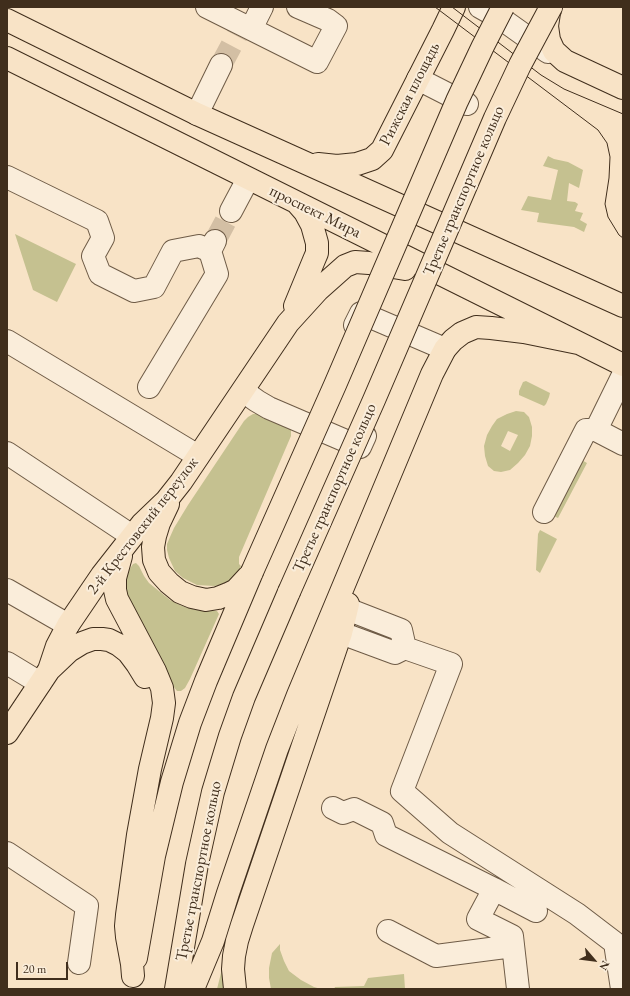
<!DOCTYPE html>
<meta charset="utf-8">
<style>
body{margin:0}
#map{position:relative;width:630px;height:996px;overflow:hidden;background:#f8e3c6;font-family:"EB Garamond",serif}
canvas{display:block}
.frame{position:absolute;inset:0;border:8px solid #402e1c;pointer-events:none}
.north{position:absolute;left:574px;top:940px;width:40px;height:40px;-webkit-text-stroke:3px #faedda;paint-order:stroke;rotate:118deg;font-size:11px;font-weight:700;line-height:16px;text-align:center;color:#402e1c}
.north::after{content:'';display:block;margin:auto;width:14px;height:18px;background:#402e1c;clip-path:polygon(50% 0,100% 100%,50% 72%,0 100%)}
.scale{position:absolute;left:16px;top:962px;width:52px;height:18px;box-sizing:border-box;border:2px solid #402e1c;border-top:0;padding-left:5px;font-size:12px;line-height:14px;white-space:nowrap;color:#402e1c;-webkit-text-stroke:3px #faedda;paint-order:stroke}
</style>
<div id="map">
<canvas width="630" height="996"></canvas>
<div class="frame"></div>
<div class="north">N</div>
<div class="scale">20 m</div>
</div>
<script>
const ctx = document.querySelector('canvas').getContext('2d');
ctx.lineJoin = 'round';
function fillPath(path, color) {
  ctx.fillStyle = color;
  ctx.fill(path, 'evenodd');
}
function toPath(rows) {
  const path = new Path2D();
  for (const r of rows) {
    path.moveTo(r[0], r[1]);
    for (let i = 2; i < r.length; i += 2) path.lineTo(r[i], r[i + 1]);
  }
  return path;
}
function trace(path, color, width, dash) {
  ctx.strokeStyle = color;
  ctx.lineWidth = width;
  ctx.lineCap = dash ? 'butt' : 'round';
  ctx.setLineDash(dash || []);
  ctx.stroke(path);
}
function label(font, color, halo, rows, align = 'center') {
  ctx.font = font + ' "EB Garamond",serif';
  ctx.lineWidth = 4;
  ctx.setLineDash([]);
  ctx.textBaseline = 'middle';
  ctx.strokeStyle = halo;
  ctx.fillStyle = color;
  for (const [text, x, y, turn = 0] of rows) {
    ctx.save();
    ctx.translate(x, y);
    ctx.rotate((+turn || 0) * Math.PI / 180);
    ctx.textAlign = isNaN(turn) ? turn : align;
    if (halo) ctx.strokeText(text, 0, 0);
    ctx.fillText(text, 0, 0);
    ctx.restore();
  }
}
fillPath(toPath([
 [548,156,554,159,568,162,583,170,579,188,569,183,567,201,575,202,578,204,575,211,583,213,580,220,587,224,584,232,574,227,537,222,539,213,521,210,528,196,551,200,558,170,543,166],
 [15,234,76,264,57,302,33,290],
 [526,381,550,393,549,397,546,404,544,406,519,395,519,391,523,382],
 [516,411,524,412,529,417,532,427,532,436,530,446,525,455,518,463,510,470,501,472,494,471,488,466,485,456,484,446,487,435,492,426,497,419,507,414],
 [508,431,518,435,510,451,501,446],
 [253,414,259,414,289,427,291,430,291,436,239,557,239,564,241,566,239,571,230,581,222,585,214,586,197,585,183,578,175,571,169,558,167,550,167,544,170,537,174,528,188,505,244,421,248,417],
 [578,458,587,463,558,518,549,514],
 [540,530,557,539,540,573,536,570,538,534],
 [136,563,139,566,144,576,149,583,170,600,180,605,188,608,197,610,217,611,219,614,190,679,185,688,181,691,177,691,173,686,131,611,122,583,124,577,131,567,133,564],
 [280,944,280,950,284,961,289,971,301,980,314,987,321,989,271,989,269,978,269,968,272,953],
 [222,969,229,989,217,989],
 [404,974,405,989,334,989,335,987,364,986,368,978]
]), '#c5c190');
trace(toPath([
 [221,65,237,35],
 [215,241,231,211]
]), '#d3bfa4', 22, [22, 11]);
const minor = toPath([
 [207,7,317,62,336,26,328,20,298,7],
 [480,7,503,20,548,52],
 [251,29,262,7],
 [418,79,467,104],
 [197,114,221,65],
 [7,177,97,221,103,238,93,256,100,274,134,291,154,287,173,251,199,246,210,251],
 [231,211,248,179],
 [355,325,361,313,445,349],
 [7,341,198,456],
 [149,387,217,274,210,251,215,241],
 [243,391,257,401,269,408,360,447,365,436],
 [596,430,623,375],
 [7,453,132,536],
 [544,512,586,430,596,430,623,444],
 [7,590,68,625],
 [347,609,401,630,405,648],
 [341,633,395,653,405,648,451,664,402,791,450,833,577,914,615,943,622,989],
 [7,663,40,683],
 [333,808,343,813,354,809,382,823,386,835,494,889],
 [7,853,87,906,79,963],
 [388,931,436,956,513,946],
 [518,989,512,936,478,919,494,889,536,911]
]);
const major = toPath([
 [551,7,549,13,547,26,549,40,554,51,565,61,623,88],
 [7,20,197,114,623,306],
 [7,58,623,365],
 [318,164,337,166,357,164,372,159,382,150,443,30,454,7],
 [295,306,314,260,317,253,317,243,312,225,305,212,298,204],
 [168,504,159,523,155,536,153,547,154,560,159,572,169,583,180,592,192,597,206,600,218,598,228,594,236,590,248,577],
 [121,556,115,578,115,590,117,599,155,671,162,688,164,703,162,718,150,769,138,835,127,915,126,926,127,937,132,964,133,976],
 [50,669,69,651,82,643,93,639,102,639,109,640,119,645,128,652,137,664,145,677],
 [7,733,49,670,57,646,68,625,102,575,142,524,166,501,181,482,288,323,318,290,345,266,355,262,369,263,405,269],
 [136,958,154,856,172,782,190,723,206,681,252,572],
 [176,989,197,864,213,792,230,736,244,697,289,592],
 [193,989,213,941,228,893,277,749,298,695,432,374,445,349,453,340,462,333,476,327,491,328,524,332,578,343],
 [235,989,233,969,234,956,237,941,242,925,341,633,348,604]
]);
trace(minor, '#6e5b46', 24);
trace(major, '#402e1c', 24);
trace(minor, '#faedda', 22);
trace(major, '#f8e3c6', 22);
trace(toPath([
 [435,7,598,130,607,143,610,157,609,178,605,204,608,217,619,235,623,238],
 [452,7,541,75,564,89,623,114]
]), '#402e1c', 1);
const majorBridge = toPath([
 [252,572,335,385,457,101,483,46,503,7],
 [289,592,374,400,495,118,520,65,551,7]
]);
trace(majorBridge, '#402e1c', 24, []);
trace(majorBridge, '#f8e3c6', 22);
label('16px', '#402e1c', '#faedda', [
 ["Рижская площадь",410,94,-63],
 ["Третье транспортное кольцо",464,191,-67],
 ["проспект Мира",315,212,26],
 ["Третье транспортное кольцо",335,488,-66],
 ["2-й Крестовский переулок",143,526,-52],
 ["Третье транспортное кольцо",199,871,-79]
]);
</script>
